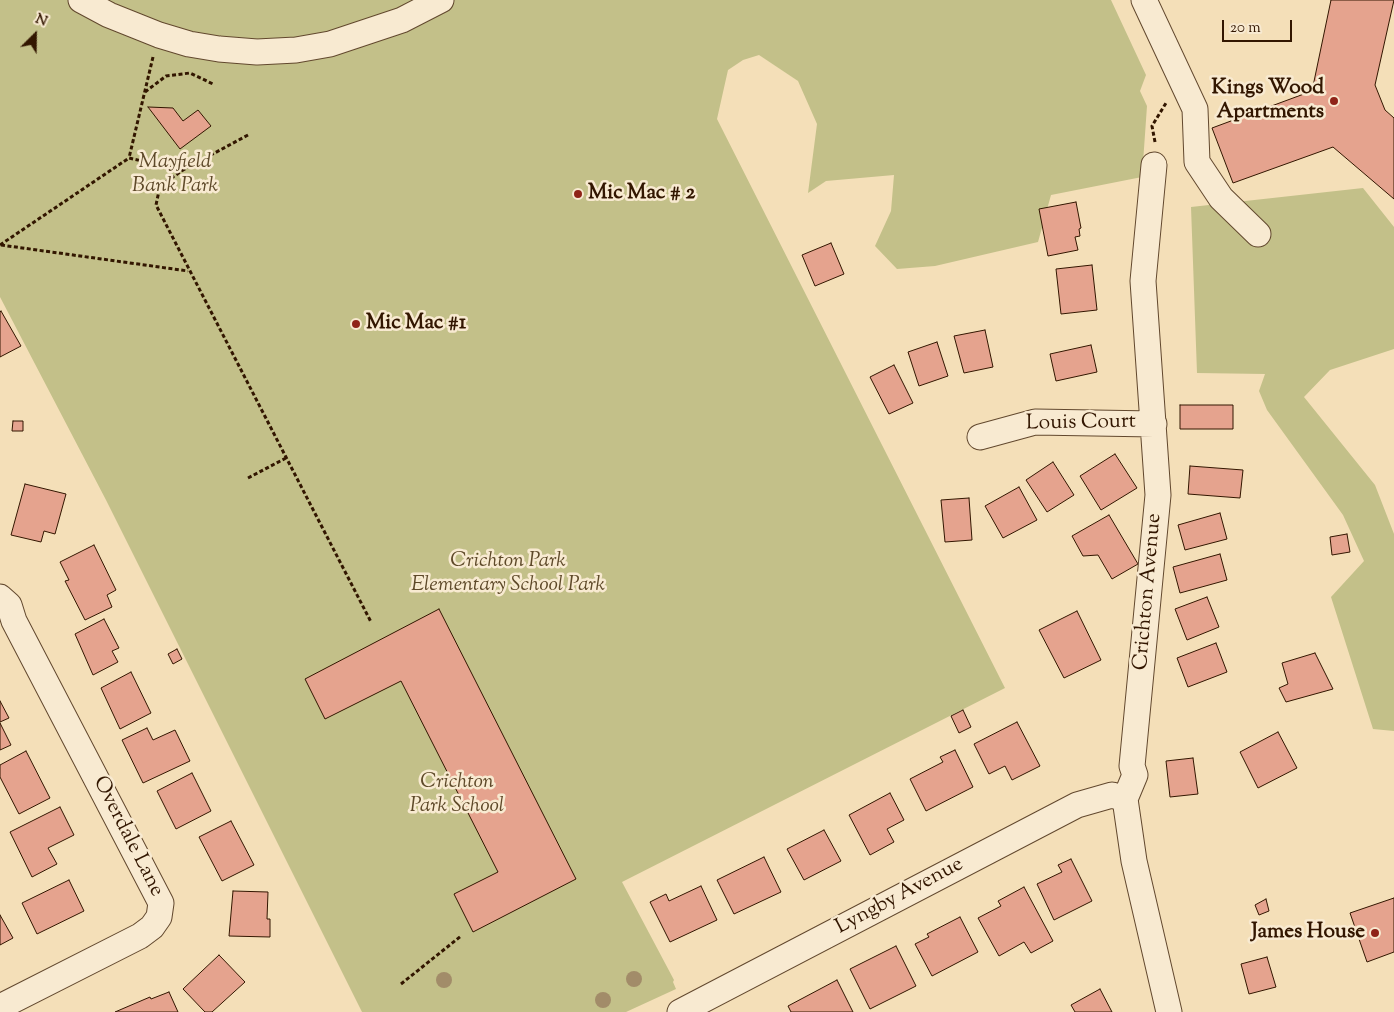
<!DOCTYPE html>
<style>
body{margin:0}
#map{position:relative;width:1394px;height:1012px;overflow:hidden;background:#f4dfb8;font-family:"Sorts Mill Goudy",serif}
canvas{display:block}
.north{position:absolute;left:10px;top:10px;width:50px;height:50px;-webkit-text-stroke:4px #f8ead1;paint-order:stroke;rotate:23deg;font-size:14px;font-weight:700;line-height:20px;text-align:center;color:#321600}
.north::after{content:'';display:block;margin:auto;width:18px;height:22px;background:#321600;clip-path:polygon(50% 0,100% 100%,50% 72%,0 100%)}
.scale{position:absolute;left:1222px;top:20px;width:70px;height:22px;box-sizing:border-box;border:2px solid #321600;border-top:0;padding-left:6px;font-size:15px;line-height:18px;white-space:nowrap;color:#321600;-webkit-text-stroke:4px #f8ead1;paint-order:stroke}
</style>
<div id="map">
<canvas width="1394" height="1012"></canvas>
<div class="north">N</div>
<div class="scale">20 m</div>
</div>
<script>
const ctx = document.querySelector('canvas').getContext('2d');
ctx.lineJoin = 'round';
function fillPath(path, color) {
  ctx.fillStyle = color;
  ctx.fill(path, 'evenodd');
}
function toPath(rows) {
  const path = new Path2D();
  for (const r of rows) {
    path.moveTo(r[0], r[1]);
    for (let i = 2; i < r.length; i += 2) path.lineTo(r[i], r[i + 1]);
  }
  return path;
}
function trace(path, color, width, dash) {
  ctx.strokeStyle = color;
  ctx.lineWidth = width;
  ctx.lineCap = dash ? 'butt' : 'round';
  ctx.setLineDash(dash || []);
  ctx.stroke(path);
}
function label(font, color, halo, rows, align = 'center') {
  ctx.font = font + ' "Sorts Mill Goudy",serif';
  ctx.lineWidth = 5;
  ctx.setLineDash([]);
  ctx.textBaseline = 'middle';
  ctx.strokeStyle = halo;
  ctx.fillStyle = color;
  for (const [text, x, y, turn = 0] of rows) {
    ctx.save();
    ctx.translate(x, y);
    ctx.rotate((+turn || 0) * Math.PI / 180);
    ctx.textAlign = isNaN(turn) ? turn : align;
    if (halo) ctx.strokeText(text, 0, 0);
    ctx.fillText(text, 0, 0);
    ctx.restore();
  }
}
fillPath(toPath([
 [0,0,1111,0,1146,75,1140,91,1147,106,1142,177,1051,195,1038,242,935,266,897,269,875,246,891,211,894,175,826,181,808,193,817,124,798,81,759,55,743,60,728,70,717,119,1005,688,622,882,674,980,673,982,676,989,626,1012,362,1012,106,500,0,297],
 [1363,188,1394,227,1394,349,1330,370,1304,397,1375,485,1394,534,1394,731,1373,729,1331,597,1364,561,1343,515,1267,410,1259,391,1265,374,1197,373,1191,207]
]), '#c3c089');
const building = toPath([
 [1331,0,1394,0,1375,85,1385,110,1394,118,1394,199,1333,147,1233,183,1212,128,1312,91,1331,0],
 [148,107,173,108,183,121,198,110,211,126,180,149,148,107],
 [1076,202,1081,228,1079,229,1080,236,1075,237,1078,250,1048,256,1039,209,1076,202],
 [831,243,844,274,815,286,802,255,831,243],
 [1092,265,1097,310,1061,314,1056,269,1092,265],
 [1,311,21,346,0,357,0,312,1,311],
 [985,330,993,367,964,373,954,336,985,330],
 [937,342,948,376,919,386,908,352,937,342],
 [1091,345,1097,372,1056,381,1050,354,1091,345],
 [894,365,913,403,889,414,870,377,894,365],
 [1180,405,1233,405,1233,429,1180,429,1180,405],
 [13,421,23,421,23,431,12,431,13,421],
 [1115,454,1137,488,1101,510,1080,476,1115,454],
 [1053,462,1074,495,1047,512,1026,480,1053,462],
 [1190,466,1243,470,1240,498,1188,494,1190,466],
 [25,484,66,494,55,534,44,531,41,542,11,535,25,484],
 [1019,487,1037,520,1003,538,985,506,1019,487],
 [969,498,972,540,945,542,941,500,969,498],
 [1220,513,1227,539,1185,550,1178,525,1220,513],
 [1109,515,1138,564,1112,579,1098,555,1083,556,1072,536,1109,515],
 [1347,534,1350,552,1332,555,1330,537,1347,534],
 [94,545,116,590,107,595,112,607,85,620,65,581,69,580,60,562,94,545],
 [1220,554,1227,580,1180,593,1173,567,1220,554],
 [1207,597,1219,627,1187,640,1175,609,1207,597],
 [439,609,576,879,473,932,454,894,498,872,401,681,325,719,305,679,439,609],
 [1077,611,1101,660,1064,678,1039,630,1077,611],
 [104,619,119,648,112,651,118,662,93,675,75,634,104,619],
 [1216,643,1227,672,1188,687,1177,658,1216,643],
 [177,649,182,659,173,664,168,654,177,649],
 [1315,653,1333,689,1286,702,1279,688,1288,684,1282,663,1315,653],
 [131,672,151,713,120,729,101,688,131,672],
 [0,701,9,718,0,722,0,701],
 [963,710,971,727,959,733,951,716,963,710],
 [1017,722,1040,766,1012,780,1005,766,989,774,974,744,1017,722],
 [0,723,11,745,0,750,0,723],
 [147,728,153,740,175,730,190,761,143,783,122,740,147,728],
 [1278,732,1297,768,1258,788,1240,752,1278,732],
 [955,750,973,787,926,811,910,779,943,762,940,757,955,750],
 [26,751,50,798,19,814,0,777,0,765,26,751],
 [1193,758,1198,794,1170,797,1166,761,1193,758],
 [192,773,211,811,176,829,157,791,192,773],
 [890,793,904,820,887,829,894,842,870,855,849,815,890,793],
 [60,807,74,835,48,848,57,864,32,877,10,832,60,807],
 [231,821,254,865,222,881,199,837,231,821],
 [824,830,841,861,804,880,787,849,824,830],
 [764,857,781,892,734,914,717,880,764,857],
 [1071,859,1092,901,1054,920,1037,884,1062,872,1058,865,1071,859],
 [69,880,84,911,37,934,22,903,69,880],
 [701,886,717,920,670,942,650,902,666,894,669,901,701,886],
 [1024,887,1053,941,1031,953,1024,942,999,956,978,918,1001,906,998,901,1024,887],
 [233,891,268,892,267,919,270,919,270,937,229,936,233,891],
 [1394,898,1394,952,1367,962,1350,913,1394,898],
 [1266,899,1269,911,1259,915,1255,905,1266,899],
 [0,915,13,938,0,945,0,915],
 [960,917,978,952,932,976,915,944,929,937,927,934,960,917],
 [896,946,916,986,870,1009,850,969,896,946],
 [219,955,245,982,212,1012,205,1012,183,989,219,955],
 [1267,957,1276,987,1249,994,1241,964,1267,957],
 [837,980,853,1012,791,1012,788,1006,837,980],
 [1100,989,1112,1012,1075,1012,1071,1005,1100,989],
 [169,992,178,1012,115,1012,150,997,151,999,169,992]
]);
fillPath(building, '#e5a38e');
trace(building, '#321600', 1);
const minor = toPath([
 [81,0,109,15,159,35,189,44,219,49,257,52,296,50,330,44,402,20,441,0],
 [1144,0,1195,109,1197,162,1221,198,1258,234],
 [1154,165,1143,281,1158,495,1132,766,1135,775,1125,799,1134,861,1169,1012],
 [980,437,1035,422,1154,424],
 [0,597,9,605,14,621,161,903,159,917,152,927,140,936,0,1007],
 [680,1012,1077,805,1112,795,1125,799]
]);
trace(minor, '#62482e', 27);
trace(toPath([
 [153,57,129,158,182,170],
 [145,92,166,76,190,73,213,84],
 [248,135,183,170,160,186,156,205,371,622],
 [1155,142,1152,126,1166,103],
 [0,245,129,158],
 [1,245,188,271],
 [248,478,286,458],
 [401,984,461,936]
]), '#321600', 3, [4, 2.5]);
trace(minor, '#f8ead1', 25);
ctx.fillStyle = '#a28c69';
for (const [x, y] of [
 [634,979],
 [444,980],
 [603,1000]
]) {
  ctx.beginPath();
  ctx.arc(x, y, 8, 0, 2 * Math.PI);
  ctx.fill();
}
for (const [x, y, r, color] of [
 [1334,101,5,"#8f2418"],
 [578,194,5,"#8f2418"],
 [356,324,5,"#8f2418"],
 [1375,933,5,"#8f2418"]
]) {
  const dot = new Path2D();
  dot.arc(x, y, r, 0, 2 * Math.PI);
  ctx.fillStyle = color;
  ctx.fill(dot);
  trace(dot, '#f8ead1', 2);
}
label('bold 21px', '#321600', '#f8ead1', [
 ["Kings Wood",1324,89],
 ["Apartments",1324,113],
 ["Mic Mac # 2",588,194,"left"],
 ["Mic Mac #1",366,324,"left"],
 ["James House",1365,933]
], 'right');
label('italic 21px', '#5e4929', '#f8ead1', [
 ["Mayfield",175,163],
 ["Bank Park",175,187],
 ["Crichton Park",508,562],
 ["Elementary School Park",508,586],
 ["Crichton",457,783],
 ["Park School",457,807]
]);
label('21px', '#321600', '#f8ead1', [
 ["Louis Court",1081,424,-1],
 ["Crichton Avenue",1149,592,-85],
 ["Overdale Lane",127,837,63],
 ["Lyngby Avenue",900,897,-28]
]);
</script>
